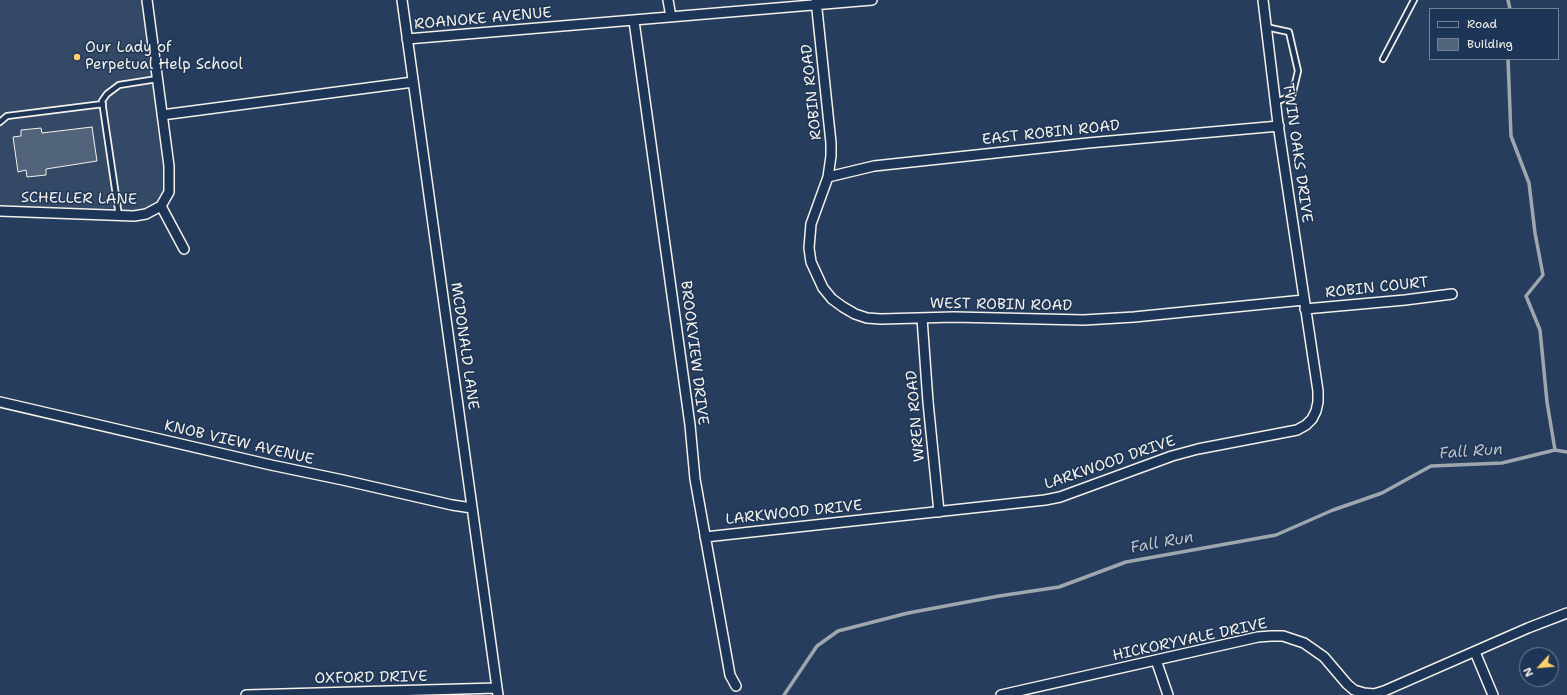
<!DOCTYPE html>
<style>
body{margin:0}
#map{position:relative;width:1567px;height:695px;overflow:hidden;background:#263d5d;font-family:"Shantell Sans",sans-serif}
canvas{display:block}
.legend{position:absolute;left:1429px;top:8px;width:130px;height:52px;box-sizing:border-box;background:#1d3557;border:1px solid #738091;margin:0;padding:5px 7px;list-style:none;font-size:12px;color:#f4f1e8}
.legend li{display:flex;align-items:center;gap:8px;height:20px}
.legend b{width:20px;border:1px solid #738091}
.north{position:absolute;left:1519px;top:647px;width:40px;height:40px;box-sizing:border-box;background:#1d3557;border:1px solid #738091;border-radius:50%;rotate:244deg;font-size:11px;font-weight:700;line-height:16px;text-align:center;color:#f4f1e8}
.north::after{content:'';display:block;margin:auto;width:14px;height:18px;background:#ffd166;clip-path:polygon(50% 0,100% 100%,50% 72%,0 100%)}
</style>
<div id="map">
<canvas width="1567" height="695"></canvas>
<ul class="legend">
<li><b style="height:5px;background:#1d3557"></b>Road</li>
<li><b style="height:11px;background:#52647b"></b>Building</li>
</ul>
<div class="north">N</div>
</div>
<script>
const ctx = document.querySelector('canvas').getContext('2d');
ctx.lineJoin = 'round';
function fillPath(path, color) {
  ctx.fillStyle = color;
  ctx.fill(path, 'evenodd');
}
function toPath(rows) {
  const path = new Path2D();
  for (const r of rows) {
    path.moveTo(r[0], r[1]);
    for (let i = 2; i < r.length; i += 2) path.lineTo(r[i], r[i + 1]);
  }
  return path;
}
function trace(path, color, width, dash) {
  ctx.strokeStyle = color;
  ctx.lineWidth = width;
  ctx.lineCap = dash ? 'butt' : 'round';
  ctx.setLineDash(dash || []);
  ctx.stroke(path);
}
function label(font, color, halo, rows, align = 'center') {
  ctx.font = font + ' "Shantell Sans",sans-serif';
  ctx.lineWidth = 3;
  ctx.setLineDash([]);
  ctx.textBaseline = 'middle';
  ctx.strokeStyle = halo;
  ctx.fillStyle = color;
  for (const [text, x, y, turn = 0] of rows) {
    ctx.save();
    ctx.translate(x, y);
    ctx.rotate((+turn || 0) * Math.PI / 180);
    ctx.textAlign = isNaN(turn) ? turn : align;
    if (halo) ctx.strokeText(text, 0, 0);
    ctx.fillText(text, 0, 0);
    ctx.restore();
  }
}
fillPath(toPath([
 [0,0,147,0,169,166,165,200,146,214,0,211]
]), '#334966');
trace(toPath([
 [1508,0,1510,9],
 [1508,59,1511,136,1529,183,1535,233,1543,275,1526,296,1540,330,1547,402,1555,450],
 [784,695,817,646,838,631,908,613,999,596,1059,587,1126,562,1276,535,1333,510,1382,493,1431,466,1502,463,1555,450,1567,452]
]), '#9fa7ae', 3.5);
const building = toPath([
 [92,127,97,161,46,169,46,175,27,177,26,170,18,172,13,137,21,136,21,130,41,128,42,133,92,127]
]);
fillPath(building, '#52647b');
trace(building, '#f4f1e8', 1);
const lane = toPath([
 [1266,27,1289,32,1298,71,1292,96,1275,102],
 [1383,59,1414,0],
 [0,122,7,116,103,104],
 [119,216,102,101,107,94,119,85,157,79]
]);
const street = toPath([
 [402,0,498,695],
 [668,0,671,17],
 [816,0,831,143,831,156,828,177,811,224,809,248,811,262,823,288,832,299,843,307,855,314,867,318,881,319,954,317,1084,320,1134,317,1304,300],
 [634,21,690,425,695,479,730,675,736,686],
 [407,39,872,0],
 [162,115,413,82],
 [828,177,874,166,1088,143,1279,126],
 [161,206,184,249],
 [0,211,134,216,146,214,161,206,169,192,169,166,147,0],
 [1305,309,1405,300,1452,294],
 [922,318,928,402,939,512],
 [0,402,271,465,343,480,452,505,472,508],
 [705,537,1045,500,1060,497,1172,456,1198,449,1297,430,1306,425,1312,419,1316,411,1318,402,1318,391,1278,124,1263,0],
 [1475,652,1493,695],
 [1156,660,1168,695],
 [246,695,497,688],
 [1001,695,1258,637,1271,636,1283,636,1304,643,1324,657,1347,684,1354,690,1364,693,1374,694,1384,691,1528,628,1567,613]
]);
trace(lane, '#f4f1e8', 8);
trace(street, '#f4f1e8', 12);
trace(lane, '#1d3557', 4.5);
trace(street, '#1d3557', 9);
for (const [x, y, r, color] of [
 [77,57,4,"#ffd166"]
]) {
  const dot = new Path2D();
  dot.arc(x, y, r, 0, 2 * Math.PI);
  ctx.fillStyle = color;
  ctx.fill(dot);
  trace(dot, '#1d3557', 1.5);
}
label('15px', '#f4f1e8', '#1d3557', [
 ["ROANOKE AVENUE",483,19,-5],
 ["ROBIN ROAD",812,92,-96],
 ["EAST ROBIN ROAD",1051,133,-6],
 ["TWIN OAKS DRIVE",1297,153,82],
 ["SCHELLER LANE",79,199,1],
 ["ROBIN COURT",1377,288,-6],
 ["WEST ROBIN ROAD",1001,305,1],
 ["MCDONALD LANE",464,346,82],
 ["BROOKVIEW DRIVE",694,353,83],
 ["WREN ROAD",916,416,-95],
 ["KNOB VIEW AVENUE",239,443,13],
 ["LARKWOOD DRIVE",1110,463,-19],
 ["LARKWOOD DRIVE",794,513,-6],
 ["HICKORYVALE DRIVE",1190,640,-12],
 ["OXFORD DRIVE",371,678,-1]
]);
label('15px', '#f4f1e8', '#1d3557', [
 ["Our Lady of",85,48],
 ["Perpetual Help School",85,65]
], 'left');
label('italic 16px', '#bcbfc2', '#1d3557', [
 ["Fall Run",1471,452,-4],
 ["Fall Run",1162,543,-10]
]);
</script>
